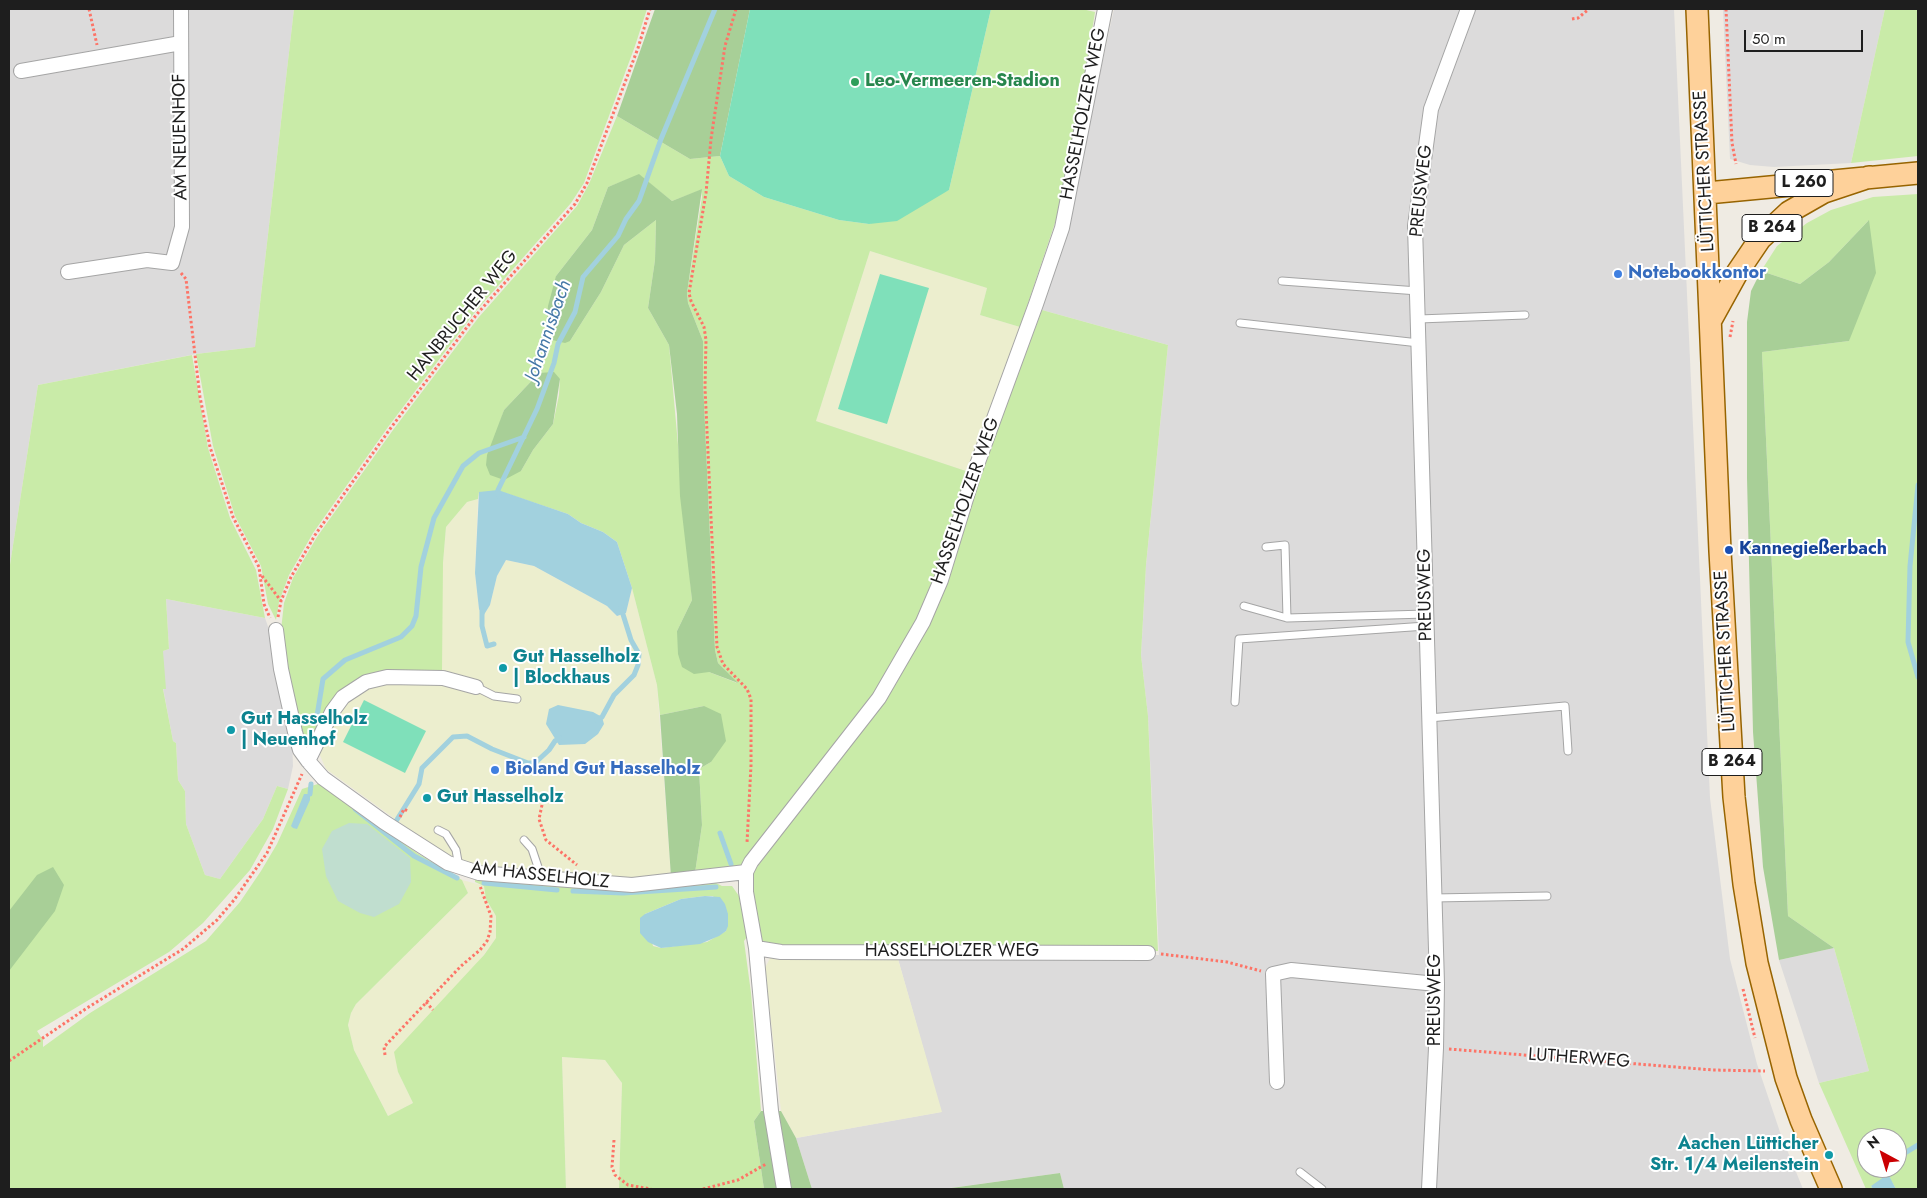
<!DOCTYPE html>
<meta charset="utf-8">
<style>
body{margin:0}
#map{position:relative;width:1927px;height:1198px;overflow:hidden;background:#efebe3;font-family:Jost,sans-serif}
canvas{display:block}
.frame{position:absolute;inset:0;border:10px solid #1e1e1e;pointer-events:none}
.north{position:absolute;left:1857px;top:1128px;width:50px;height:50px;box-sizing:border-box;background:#fff;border:1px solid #a5a5a5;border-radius:50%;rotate:321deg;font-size:14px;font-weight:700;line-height:20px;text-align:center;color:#1e1e1e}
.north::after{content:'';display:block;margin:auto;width:18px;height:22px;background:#cb0002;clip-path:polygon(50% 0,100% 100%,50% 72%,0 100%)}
.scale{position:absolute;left:1744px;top:30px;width:119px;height:22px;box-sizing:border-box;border:2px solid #1e1e1e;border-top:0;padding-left:6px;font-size:15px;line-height:18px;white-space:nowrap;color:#1e1e1e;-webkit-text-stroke:4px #fff;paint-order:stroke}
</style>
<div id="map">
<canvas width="1927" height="1198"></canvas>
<div class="frame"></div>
<div class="north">N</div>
<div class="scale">50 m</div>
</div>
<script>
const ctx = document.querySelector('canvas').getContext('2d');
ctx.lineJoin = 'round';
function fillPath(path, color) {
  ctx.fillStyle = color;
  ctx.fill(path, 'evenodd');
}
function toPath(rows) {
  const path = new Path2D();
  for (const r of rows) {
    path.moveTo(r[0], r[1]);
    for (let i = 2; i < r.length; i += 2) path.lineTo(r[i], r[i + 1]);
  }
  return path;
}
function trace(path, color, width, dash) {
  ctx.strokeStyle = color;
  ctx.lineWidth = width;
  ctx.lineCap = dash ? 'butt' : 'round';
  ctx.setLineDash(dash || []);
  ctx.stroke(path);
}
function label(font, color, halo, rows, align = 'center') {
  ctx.font = font + ' Jost,sans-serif';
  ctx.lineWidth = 4;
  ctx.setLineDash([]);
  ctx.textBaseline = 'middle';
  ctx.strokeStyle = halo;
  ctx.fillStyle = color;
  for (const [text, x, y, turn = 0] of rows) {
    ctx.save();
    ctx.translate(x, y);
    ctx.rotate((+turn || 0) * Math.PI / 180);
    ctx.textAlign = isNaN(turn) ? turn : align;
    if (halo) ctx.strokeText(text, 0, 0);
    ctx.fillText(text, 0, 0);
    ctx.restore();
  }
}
fillPath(toPath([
 [9,9,294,9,255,347,196,354,38,385,9,571],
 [1114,9,1674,9,1710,798,1730,959,1757,1064,1781,1135,1803,1189,1064,1189,1060,1173,943,1189,812,1189,796,1138,941,1112,898,959,1159,955,1148,716,1141,655,1146,565,1168,345,1042,310,1065,234],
 [1723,9,1885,9,1851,163,1774,167,1750,165,1730,159],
 [166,599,265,618,271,635,292,739,293,766,288,789,277,786,263,819,220,879,205,875,186,824,185,791,178,780,176,743,173,741,163,688,163,651,169,649],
 [1834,948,1869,1071,1819,1083,1779,960]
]), '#dcdbdb');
fillPath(toPath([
 [870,251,987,288,980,315,1020,327,969,472,816,421],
 [478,499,475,573,479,609,482,617,490,605,497,576,506,560,534,566,607,606,617,616,626,613,632,588,657,685,671,877,625,879,482,867,453,857,424,840,326,769,318,751,335,714,443,563,446,527,467,502],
 [462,880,485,886,486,899,496,916,496,938,398,1072,413,1103,388,1116,354,1050,348,1025,351,1013,356,1004,468,893],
 [770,958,898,959,942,1112,796,1138,781,1111,765,968],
 [562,1057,605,1060,622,1083,619,1189,566,1189]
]), '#eceece');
fillPath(toPath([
 [294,9,647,9,635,46,584,183,571,203,551,226,475,312,388,427,313,533,289,575,279,602,276,620,268,604,261,566,235,516,213,446,196,354,255,347],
 [991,9,1082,9,1095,12,1074,146,1056,220,1020,327,980,315,987,288,870,251,816,421,969,472,934,579,907,642,882,686,743,863,739,867,695,873,702,825,699,769,711,762,704,706,660,715,657,685,632,588,617,542,603,532,581,523,568,514,505,493,479,492,478,499,467,502,446,527,443,563,442,670,397,670,352,686,310,744,306,745,300,736,281,630,284,603,293,578,317,537,393,430,479,317,577,206,589,184,617,116,690,159,720,156,729,176,764,197,839,220,869,224,949,190],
 [639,175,672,201,701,190,702,197,687,293,688,303,703,341,703,380,715,650,718,663,737,683,709,672,677,631,692,600,669,345,648,308,655,260,656,220,624,245,601,292,570,341,556,276,592,230,608,187],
 [539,373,560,379,559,395,553,424,533,450,521,471,497,432,504,410],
 [1885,9,1918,9,1918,156,1851,163],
 [1918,194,1918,1189,1896,1189,1892,1182,1871,1186,1873,1189,1866,1189,1819,1083,1869,1071,1834,948,1788,916,1762,352,1849,341,1868,221,1829,262,1800,284,1761,271,1777,246,1807,223,1831,210,1873,197],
 [1867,1138,1897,1138,1897,1168,1867,1168],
 [1042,310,1168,345,1146,565,1141,655,1148,716,1158,951,773,948,762,944,753,890,754,871,896,684,916,647],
 [192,355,208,448,230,518,256,570,265,618,166,599,169,649,163,651,166,689,163,689,173,741,176,743,178,780,185,791,186,824,205,875,220,879,263,819,277,786,288,789,273,829,250,870,203,923,169,952,37,1031,43,1040,43,1047,90,1013,206,941,240,902,261,871,277,844,302,789,321,783,417,853,462,880,468,893,356,1004,351,1013,348,1025,354,1050,388,1116,413,1103,398,1072,394,1052,484,955,496,938,496,916,486,899,484,886,475,882,475,878,714,882,722,886,732,886,741,899,747,937,744,941,751,993,761,1111,754,1121,764,1189,619,1189,622,1083,605,1060,562,1057,566,1189,9,1189,9,571,38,385],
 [705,896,713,896,728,921,726,931,707,942,661,948,653,946,645,914,681,899]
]), '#c9eba8');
fillPath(toPath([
 [655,9,750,9,720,156,690,159,617,116],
 [639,174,672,201,702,189,687,293,688,303,703,341,703,380,715,650,718,663,738,683,709,672,694,674,682,667,678,654,677,631,692,600,680,496,677,414,669,345,648,308,655,260,656,220,624,245,601,292,570,341,565,343,548,339,545,336,548,306,556,276,592,230,608,187],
 [1869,220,1876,273,1849,341,1762,352,1788,916,1834,948,1779,960,1763,867,1753,732,1747,478,1747,322,1751,291,1761,271,1800,284,1829,262],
 [554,372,560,379,553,424,533,450,521,471,504,480,490,475,486,465,487,455,504,410,539,373],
 [704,706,721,714,726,741,711,762,699,769,702,825,695,873,671,877,660,715],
 [53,867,64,885,55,911,9,971,9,911,37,875],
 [761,1111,781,1111,796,1138,812,1189,764,1189,754,1121],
 [1060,1173,1064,1189,943,1189,944,1189]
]), '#a8cf97');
fillPath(toPath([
 [349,823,367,824,410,858,411,882,399,904,374,917,360,913,338,901,326,876,322,849,332,831]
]), '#c0decf');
fillPath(toPath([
 [750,9,991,9,949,190,897,221,869,224,839,220,764,197,729,176,720,156],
 [880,274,929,288,887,424,838,409],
 [364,700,426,731,405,773,343,742]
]), '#7fe0ba');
fillPath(toPath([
 [498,490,568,514,581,523,603,532,617,542,632,588,626,613,617,616,607,606,534,566,506,560,497,576,490,605,482,618,479,609,475,573,479,492],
 [558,705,593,712,602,717,604,724,598,734,585,744,559,745,546,724,549,709],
 [304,794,310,794,310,800,297,829,293,828,291,826],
 [705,896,720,897,725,904,728,914,728,926,726,931,719,936,700,944,661,948,648,942,640,933,640,918,645,914,681,899],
 [1888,1174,1896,1189,1873,1189,1871,1186]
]), '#a2d1de');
trace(toPath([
 [1918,485,1910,566,1908,642,1918,677],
 [499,497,498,490,537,409,554,363,558,344,575,312,583,277,618,236,626,219,639,201,661,139,715,9],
 [482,612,482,626,487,646,494,644],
 [597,720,602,717,614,695,634,675,638,665,639,654,631,640,621,608],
 [316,722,323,679,345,660,401,637,412,626,416,616,421,567,434,518,463,466,479,453,524,437],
 [310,794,311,784],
 [355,809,414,856,457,878],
 [393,826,419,784,422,768,453,737,467,736,492,749,528,763,535,763,549,750,555,741,560,738],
 [720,833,731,864],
 [484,883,557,890],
 [573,891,623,893,716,887],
 [1897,1162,1903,1154,1918,1145],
 [1888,1174,1892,1168]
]), '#a2d1de', 5);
const service = toPath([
 [1282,281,1418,291],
 [1419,319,1525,315],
 [1240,323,1419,343],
 [1266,547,1285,545,1287,618],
 [1244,606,1287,618,1426,614],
 [476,687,494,696,517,699],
 [1235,702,1239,639,1426,626],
 [1429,718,1565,706,1568,751],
 [438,830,446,834,456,850,459,867],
 [524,840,532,849,542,879],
 [1433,898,1547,896],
 [1300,1172,1322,1189]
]);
const minor = toPath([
 [21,71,181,43],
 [68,272,147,260,172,263,182,227,181,9],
 [276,630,281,669,295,732,300,750,308,761,323,778,384,822,448,863,479,873,632,885,746,872],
 [308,761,332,712,343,697,366,682,387,677,443,678,476,687],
 [756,948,781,952,1148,953],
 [1277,1082,1273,974,1291,970,1437,984],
 [784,1189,771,1111,756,948,746,892,746,872,751,862,879,698,923,622,941,580,974,473,1036,304,1062,228,1105,9],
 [1429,1189,1436,1048,1437,984,1415,226,1431,109,1468,9]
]);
const primary = toPath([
 [1697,9,1720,551,1734,797,1744,884,1757,963,1786,1078,1801,1120,1831,1189],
 [1707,193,1918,173],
 [1711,320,1737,273,1760,239,1789,212,1824,192,1869,177]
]);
trace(service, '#a5a5a5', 9);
trace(minor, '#a5a5a5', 16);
trace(primary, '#976400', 24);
trace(toPath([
 [89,9,97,45],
 [736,9,725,46,711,139,706,193,689,293,691,301,704,327,706,340,705,388,717,647,723,664,747,689,751,699,751,765,747,843],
 [1726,9,1732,143,1736,164],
 [1572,19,1578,18,1589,9],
 [181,273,186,279,200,397,210,447,233,517,259,567,264,604,270,618],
 [1730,337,1733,321],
 [262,576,281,601],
 [278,617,281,601,291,577,315,535,390,429,477,314,575,204,587,183,638,48,650,9],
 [542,805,539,819,546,840,577,865],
 [400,817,404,809,409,812],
 [1161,954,1227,962,1261,971],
 [1743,989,1755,1038],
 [426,1002,433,1010],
 [1449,1049,1713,1070,1765,1071],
 [385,1055,384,1047,461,966,480,950,487,941,490,932,491,916,480,886],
 [9,1061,87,1008,183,949,217,920,234,900,267,853,302,774],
 [614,1140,612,1167,615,1175,628,1185,651,1189],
 [703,1189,738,1180,766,1164]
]), '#fd7467', 3, [2.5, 2.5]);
trace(service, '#fff', 7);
trace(minor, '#fff', 14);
trace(primary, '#fed19a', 21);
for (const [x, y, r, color] of [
 [855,82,5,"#2e9e5b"],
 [1618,274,5,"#3f7fe0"],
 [1729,550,5,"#1a4fb4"],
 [503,668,5,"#0f9aa8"],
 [231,730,5,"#0f9aa8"],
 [495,770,5,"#3f7fe0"],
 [427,798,5,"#0f9aa8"],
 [1829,1155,5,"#0f9aa8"]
]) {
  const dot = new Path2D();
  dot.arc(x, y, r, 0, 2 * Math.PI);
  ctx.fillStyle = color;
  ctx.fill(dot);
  trace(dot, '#fff', 2);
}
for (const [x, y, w] of [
 [1804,183,58],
 [1772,228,60],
 [1732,762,60]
]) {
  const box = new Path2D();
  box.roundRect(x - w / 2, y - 13.5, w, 27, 4);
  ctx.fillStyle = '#fff';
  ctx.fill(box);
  trace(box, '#1e1e1e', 1);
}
label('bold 16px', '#1e1e1e', null, [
 ["L 260",1804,183],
 ["B 264",1772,228],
 ["B 264",1732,762]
]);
label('bold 18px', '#27864d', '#fff', [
 ["Leo-Vermeeren-Stadion",865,82]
], 'left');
label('18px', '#1e1e1e', '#fff', [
 ["HASSELHOLZER WEG",1084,114,-79],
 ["AM NEUENHOF",181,137,-91],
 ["LÜTTICHER STRASSE",1705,171,-93],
 ["PREUSWEG",1422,191,-84],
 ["HANBRUCHER WEG",463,316,-51],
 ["HASSELHOLZER WEG",966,501,-71],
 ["PREUSWEG",1426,595,-91],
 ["LÜTTICHER STRASSE",1726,651,-93],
 ["AM HASSELHOLZ",540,876,6],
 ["HASSELHOLZER WEG",952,952],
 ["PREUSWEG",1436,1000,-90],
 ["LUTHERWEG",1579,1059,4]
]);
label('bold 18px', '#366cbe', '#fff', [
 ["Notebookkontor",1628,274],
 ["Bioland Gut Hasselholz",505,770]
], 'left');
label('bold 18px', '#164399', '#fff', [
 ["Kannegießerbach",1739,550]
], 'left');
label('bold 18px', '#0d838f', '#fff', [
 ["Gut Hasselholz",513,658],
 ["| Blockhaus",513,679],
 ["Gut Hasselholz",241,720],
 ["| Neuenhof",241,741],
 ["Gut Hasselholz",437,798],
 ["Aachen Lütticher",1819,1145,"right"],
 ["Str. 1/4 Meilenstein",1819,1166,"right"]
], 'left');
label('italic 19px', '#4578a7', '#fff', [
 ["Johannisbach",549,331,-71]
]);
</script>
